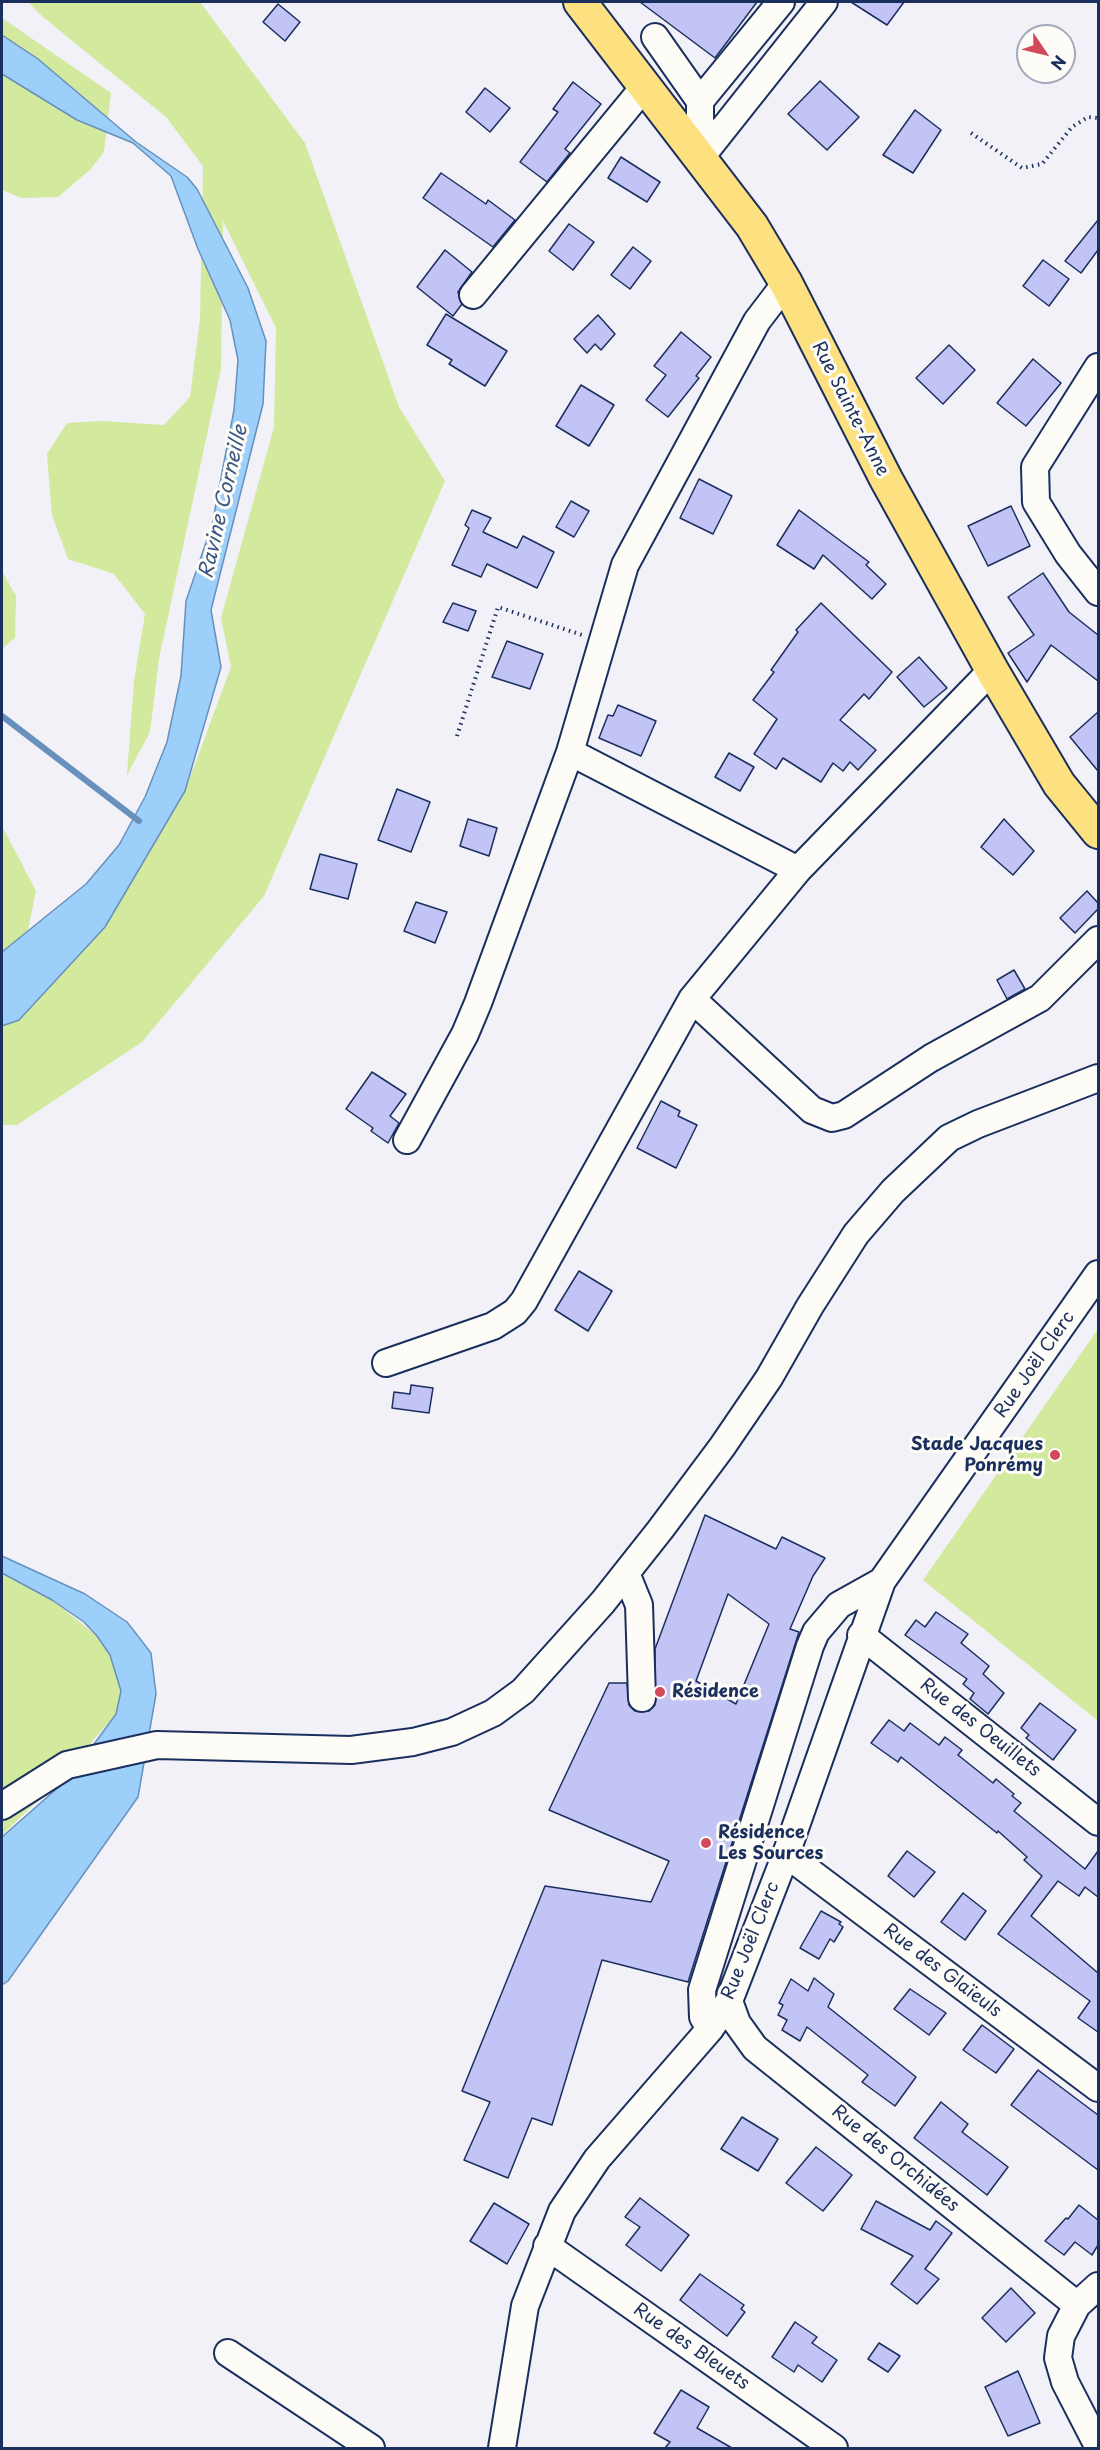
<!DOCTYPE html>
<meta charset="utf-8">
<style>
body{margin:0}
#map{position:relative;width:1100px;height:2450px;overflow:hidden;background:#f1f1f7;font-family:"Playpen Sans",sans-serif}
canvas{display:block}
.frame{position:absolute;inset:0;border:3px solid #1b2f5e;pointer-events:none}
.north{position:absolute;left:1016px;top:24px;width:60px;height:60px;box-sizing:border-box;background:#fdfcf7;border:2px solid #a3aaba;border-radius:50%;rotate:125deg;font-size:16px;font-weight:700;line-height:24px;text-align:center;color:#1b2f5e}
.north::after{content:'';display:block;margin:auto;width:21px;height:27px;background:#d1495b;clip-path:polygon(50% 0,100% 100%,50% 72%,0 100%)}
</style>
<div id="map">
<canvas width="1100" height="2450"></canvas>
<div class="frame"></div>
<div class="north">N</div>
</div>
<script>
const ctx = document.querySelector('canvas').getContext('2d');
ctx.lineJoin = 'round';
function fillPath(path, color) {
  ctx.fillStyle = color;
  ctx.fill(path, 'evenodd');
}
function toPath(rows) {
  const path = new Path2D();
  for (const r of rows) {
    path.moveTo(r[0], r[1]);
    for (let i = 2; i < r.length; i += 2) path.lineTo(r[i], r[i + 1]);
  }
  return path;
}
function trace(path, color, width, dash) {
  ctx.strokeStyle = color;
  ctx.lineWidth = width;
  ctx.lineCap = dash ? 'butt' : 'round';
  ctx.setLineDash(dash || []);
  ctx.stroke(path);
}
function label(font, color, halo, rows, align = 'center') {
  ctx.font = font + ' "Playpen Sans",sans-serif';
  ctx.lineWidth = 6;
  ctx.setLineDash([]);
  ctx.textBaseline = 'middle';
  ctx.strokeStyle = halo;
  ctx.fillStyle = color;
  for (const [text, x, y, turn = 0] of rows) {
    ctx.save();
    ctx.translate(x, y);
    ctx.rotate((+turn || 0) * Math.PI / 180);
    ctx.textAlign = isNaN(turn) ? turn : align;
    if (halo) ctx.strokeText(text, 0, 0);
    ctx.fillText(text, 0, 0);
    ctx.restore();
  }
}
fillPath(toPath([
 [28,2,200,2,305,143,399,407,445,481,264,896,142,1042,17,1125,2,1125,2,1026,19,1020,45,989,185,791,231,667,221,618,274,427,276,328,223,221,221,369,159,659,150,732,127,775,134,681,145,614,114,574,68,559,52,515,47,454,67,423,101,421,164,425,190,397,200,319,203,166,166,117,43,17],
 [2,18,111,93,104,152,90,170,58,197,21,198,2,190],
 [2,571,16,596,15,638,2,649],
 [2,826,36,891,28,930,2,952],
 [1098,1329,1098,1721,923,1580],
 [2,1573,52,1600,97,1636,110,1655,121,1691,116,1714,54,1785,2,1835]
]), '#d2e99e');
const water = toPath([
 [2,35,38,59,136,142,187,177,197,189,248,288,266,341,263,404,211,610,221,667,185,791,105,927,19,1020,2,1026,2,952,86,884,119,845,145,797,167,742,181,676,186,601,212,525,234,410,238,360,230,320,198,249,171,176,133,143,77,120,2,74,2,35],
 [2,1556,85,1594,127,1622,151,1653,156,1694,138,1797,8,1981,2,1985,2,1837,70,1777,116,1714,121,1691,110,1655,97,1636,84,1622,52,1600,2,1573,2,1556]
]);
fillPath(water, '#9cd0fa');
trace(water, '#6890bc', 1.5);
trace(toPath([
 [2,716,139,821]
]), '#6890bc', 6);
const building = toPath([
 [640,2,757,2,715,58,640,2],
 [851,2,904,2,887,25,851,2],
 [278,4,300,22,285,41,263,22,278,4],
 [820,81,859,117,827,150,788,114,820,81],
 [573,82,601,104,565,149,570,153,547,182,520,162,558,112,553,109,573,82],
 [485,88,510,108,490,132,466,112,485,88],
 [915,110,941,130,913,173,883,155,915,110],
 [621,157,660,182,647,202,608,178,621,157],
 [441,173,486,204,488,200,515,220,493,247,423,198,441,173],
 [1098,220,1098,250,1081,273,1065,261,1098,220],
 [569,224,594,242,573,270,549,251,569,224],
 [633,247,651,261,630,289,611,275,633,247],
 [445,250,472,272,458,292,462,304,453,316,417,287,445,250],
 [1043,260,1069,279,1049,306,1023,286,1043,260],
 [446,314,507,351,485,386,449,364,452,360,427,345,446,314],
 [598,315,615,334,601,350,595,344,587,353,574,339,598,315],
 [681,332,711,357,696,376,699,378,668,417,646,400,666,375,654,366,681,332],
 [949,345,975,370,943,404,916,378,949,345],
 [1033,359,1061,383,1026,426,997,403,1033,359],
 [581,385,614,405,589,446,556,426,581,385],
 [699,479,732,496,713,534,680,518,699,479],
 [571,501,589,511,574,537,556,527,571,501],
 [1011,506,1030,546,988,566,968,526,1011,506],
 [472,510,491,518,483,532,517,548,523,536,554,552,537,588,487,564,481,577,452,565,469,528,465,525,472,510],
 [799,510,869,562,866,565,886,584,872,599,823,555,814,569,777,545,799,510],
 [1043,573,1069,612,1098,635,1098,681,1051,645,1027,682,1008,653,1034,635,1008,597,1043,573],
 [453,603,476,611,468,631,443,622,453,603],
 [821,603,892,672,869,699,864,694,840,720,876,750,858,770,850,762,843,771,833,763,821,782,783,758,776,769,754,754,777,719,753,700,774,672,771,670,798,632,796,630,821,603],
 [507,641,543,654,530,689,492,677,507,641],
 [919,657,947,688,924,707,897,677,919,657],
 [618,705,656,721,641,756,599,738,608,715,613,716,618,705],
 [1098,712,1098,771,1070,737,1098,712],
 [729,753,754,767,740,791,715,777,729,753],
 [397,789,430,802,411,852,378,840,397,789],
 [468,819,497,828,489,856,460,846,468,819],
 [1004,819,1034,851,1013,875,981,847,1004,819],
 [320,854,357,864,348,899,310,889,320,854],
 [1087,891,1098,903,1098,909,1075,933,1060,918,1087,891],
 [416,902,447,912,435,943,404,931,416,902],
 [1014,970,1025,989,1007,999,997,980,1014,970],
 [372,1072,406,1094,390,1116,399,1123,388,1143,371,1131,373,1128,346,1109,372,1072],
 [661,1101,680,1111,678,1116,697,1125,676,1168,637,1148,661,1101],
 [579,1271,612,1291,588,1331,555,1310,579,1271],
 [411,1385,433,1388,429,1413,392,1408,394,1392,410,1394,411,1385],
 [705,1515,776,1549,782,1537,825,1558,813,1576,790,1629,799,1632,688,1982,602,1960,552,2125,532,2118,508,2178,464,2160,490,2102,462,2091,545,1886,651,1902,669,1861,549,1810,609,1683,627,1683,629,1705,635,1711,649,1711,655,1705,655,1649,705,1515],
 [728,1594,769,1624,736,1704,696,1681,728,1594],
 [936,1612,968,1634,961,1643,989,1666,983,1674,1004,1693,988,1714,970,1699,974,1693,963,1684,967,1679,905,1635,916,1620,925,1627,936,1612],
 [1040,1703,1076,1730,1053,1760,1026,1738,1029,1735,1021,1728,1040,1703],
 [889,1720,904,1731,910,1723,939,1745,945,1737,962,1750,958,1755,993,1783,996,1779,1014,1794,1012,1796,1021,1803,1014,1811,1085,1869,1098,1851,1098,1897,1085,1887,1079,1896,1058,1881,1031,1916,1098,1973,1098,2032,1078,2018,1090,2001,998,1934,1042,1876,1024,1860,1027,1857,998,1831,997,1833,901,1757,898,1762,871,1743,889,1720],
 [907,1851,935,1872,914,1897,888,1876,907,1851],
 [963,1893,986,1911,965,1940,941,1922,963,1893],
 [821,1911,841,1922,839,1924,843,1927,834,1942,830,1939,819,1959,800,1948,821,1911],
 [814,1978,834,1994,828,2007,916,2077,895,2106,862,2082,868,2075,807,2027,800,2041,782,2030,787,2020,778,2015,783,2005,779,2003,791,1979,808,1991,814,1978],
 [910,1989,946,2013,929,2035,894,2009,910,1989],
 [982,2025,1014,2049,996,2073,963,2050,982,2025],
 [1038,2070,1098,2115,1098,2170,1011,2105,1038,2070],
 [941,2102,968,2124,962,2132,1008,2167,987,2195,914,2138,941,2102],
 [742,2117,778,2139,758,2171,721,2149,742,2117],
 [816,2147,852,2175,823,2211,786,2183,816,2147],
 [640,2198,689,2235,661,2271,626,2245,640,2227,625,2217,640,2198],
 [876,2201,930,2230,936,2221,952,2233,925,2269,939,2279,917,2304,891,2284,913,2256,861,2229,876,2201],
 [494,2203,529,2224,507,2264,470,2241,494,2203],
 [1079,2205,1098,2220,1098,2245,1092,2255,1075,2242,1064,2255,1045,2241,1066,2218,1068,2219,1079,2205],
 [700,2274,744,2305,741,2309,745,2312,727,2336,680,2300,700,2274],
 [1011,2288,1035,2313,1006,2342,982,2318,1011,2288],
 [795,2322,817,2337,812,2343,837,2360,822,2382,798,2365,794,2372,772,2357,795,2322],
 [879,2343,900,2356,888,2372,868,2359,879,2343],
 [1018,2371,1040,2423,1008,2436,985,2387,1018,2371],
 [681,2390,709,2407,697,2428,732,2448,665,2448,670,2442,654,2433,681,2390]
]);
fillPath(building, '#c2c4f6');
trace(building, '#1b2f5e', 1.5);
const minor = toPath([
 [655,37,700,101,700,123,713,141],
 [700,101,781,2],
 [701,157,824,2],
 [473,295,645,86],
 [1098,367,1035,467,1036,502,1068,554,1098,592],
 [570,752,798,870],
 [692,999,812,1110,832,1118,844,1115,931,1058,1040,998,1098,940],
 [407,1140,465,1034,478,1003,570,752,625,565,757,321,786,283],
 [386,1363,493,1326,515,1312,524,1301,692,999,798,870,992,670],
 [626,1573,639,1605,642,1698],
 [861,1635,1098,1822],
 [2,1806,67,1765,157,1745,351,1750,413,1742,452,1732,493,1713,523,1691,603,1602,660,1530,722,1447,769,1378,810,1306,856,1234,893,1191,949,1138,978,1124,1098,1078],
 [786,1854,1098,2088],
 [729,2001,737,2023,755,2048,1077,2305],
 [710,2029,703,2017,702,1990,810,1646,816,1632,839,1605,882,1581],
 [547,2246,834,2448],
 [1098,2286,1077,2305,1061,2336,1058,2358,1065,2382,1098,2446],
 [228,2353,371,2448],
 [502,2448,525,2306,562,2211,597,2159,710,2029,729,2001,786,1854,882,1581,1098,1274]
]);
const major = toPath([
 [580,2,752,226,786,283,886,479,992,670,1059,784,1098,832]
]);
trace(minor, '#1b2f5e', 30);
trace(major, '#1b2f5e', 36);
trace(toPath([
 [971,133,1022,168,1042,164,1072,127,1088,117,1098,118],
 [457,736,498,607,582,635]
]), '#1b2f5e', 4, [1.5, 4.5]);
trace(minor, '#fdfcf7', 26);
trace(major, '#fde080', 32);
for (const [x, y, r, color] of [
 [1055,1455,6,"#d1495b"],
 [660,1692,6,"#d1495b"],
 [706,1843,6,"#d1495b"]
]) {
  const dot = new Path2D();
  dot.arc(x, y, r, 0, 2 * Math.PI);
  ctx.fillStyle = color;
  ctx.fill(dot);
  trace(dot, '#fdfcf7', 2);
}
label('18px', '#1b2f5e', '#fdfcf7', [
 ["Rue Sainte-Anne",850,409,63],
 ["Rue Joël Clerc",1035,1365,-55],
 ["Rue des Oeuillets",980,1728,38],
 ["Rue Joël Clerc",751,1941,-68],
 ["Rue des Glaïeuls",942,1971,37],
 ["Rue des Orchidées",895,2159,39],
 ["Rue des Bleuets",691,2347,35]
]);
label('bold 18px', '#1b2f5e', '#fdfcf7', [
 ["Stade Jacques",1043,1445,"right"],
 ["Ponrémy",1043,1466,"right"],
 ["Résidence",672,1692],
 ["Résidence",718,1833],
 ["Les Sources",718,1854]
], 'left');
label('italic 20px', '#3b5785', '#fdfcf7', [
 ["Ravine Corneille",224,502,-77]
]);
</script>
